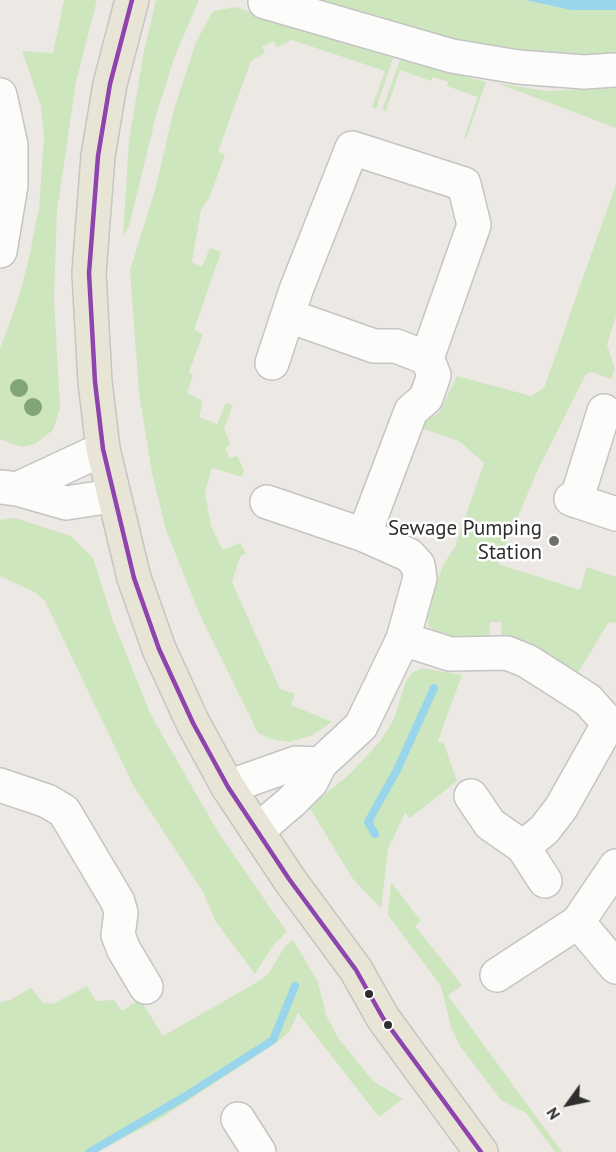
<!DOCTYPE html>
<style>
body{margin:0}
#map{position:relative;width:616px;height:1152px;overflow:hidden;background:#ece8e4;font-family:"PT Sans",sans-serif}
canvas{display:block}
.north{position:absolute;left:538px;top:1074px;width:60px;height:60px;-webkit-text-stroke:4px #fff;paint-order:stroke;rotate:237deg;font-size:16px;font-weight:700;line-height:24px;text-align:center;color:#2e2e2e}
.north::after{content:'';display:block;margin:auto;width:21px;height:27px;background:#2e2e2e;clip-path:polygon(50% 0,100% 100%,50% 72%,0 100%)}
</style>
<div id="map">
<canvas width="616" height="1152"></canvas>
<div class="north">N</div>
</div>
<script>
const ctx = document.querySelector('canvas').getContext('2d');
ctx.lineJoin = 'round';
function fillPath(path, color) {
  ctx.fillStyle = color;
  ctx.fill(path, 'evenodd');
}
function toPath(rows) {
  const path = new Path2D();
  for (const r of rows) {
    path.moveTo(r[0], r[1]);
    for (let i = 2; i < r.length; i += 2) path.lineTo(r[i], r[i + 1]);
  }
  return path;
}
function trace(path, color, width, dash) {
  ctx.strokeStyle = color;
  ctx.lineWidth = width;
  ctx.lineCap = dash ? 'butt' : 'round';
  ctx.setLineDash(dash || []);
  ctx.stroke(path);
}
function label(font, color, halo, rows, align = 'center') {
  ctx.font = font + ' "PT Sans",sans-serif';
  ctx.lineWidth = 5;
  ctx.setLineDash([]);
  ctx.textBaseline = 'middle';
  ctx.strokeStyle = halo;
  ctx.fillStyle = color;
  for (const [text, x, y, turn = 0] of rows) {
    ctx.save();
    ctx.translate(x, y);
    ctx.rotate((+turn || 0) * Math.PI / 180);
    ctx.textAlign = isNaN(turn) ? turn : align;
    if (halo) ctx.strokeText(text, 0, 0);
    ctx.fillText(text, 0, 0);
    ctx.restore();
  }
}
fillPath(toPath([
 [64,0,97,0,76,82,57,211,54,299,60,408,53,430,35,444,21,447,0,439,0,349,19,296,29,258,39,208,44,137,41,106,22,51,53,53],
 [156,0,199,0,175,56,157,112,129,226,123,236,129,140,143,56],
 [307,0,525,0,571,10,616,10,616,53,533,56,475,46],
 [236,7,393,58,376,109,372,107,385,71,292,40,277,47,273,41,262,47,265,53,251,61,218,152,225,155,210,196,201,210,192,262,202,267,210,248,221,252,194,330,203,334,189,372,193,375,187,393,203,401,199,417,217,424,226,403,233,405,224,429,231,444,225,448,230,458,237,456,244,470,242,477,212,468,205,492,211,526,223,550,240,543,246,553,240,557,232,582,280,689,295,694,291,705,332,722,311,736,289,742,271,739,258,733,199,613,166,530,152,473,139,393,130,270,155,190,174,109,196,42,213,11],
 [400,60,486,82,466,139,464,138,478,97,447,86,448,82,433,77,431,81,400,70,386,111,382,110],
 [497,83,545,91,616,88,616,128],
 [616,184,616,316,607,345,615,369,611,379,592,372,586,374,538,469,498,564,580,590,587,567,616,577,616,623,609,622,577,674,501,638,502,622,490,622,489,637,460,638,439,633,428,626,427,614,443,565,455,547,484,463,459,441,421,428,425,421,439,413,457,376,531,396,544,388],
 [15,518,71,536,93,558,113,621,151,715,218,832,287,932,274,944,255,974,216,922,203,892,133,785,45,601,36,593,0,576,0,520],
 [422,668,462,675,438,741,444,744,457,781,410,818,405,813,388,849,381,908,353,879,309,807,352,772,381,740,394,719,406,681,412,673],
 [391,882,421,921,415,926,462,985,448,996,562,1152,555,1152,526,1113,501,1100,460,1046,451,1027,441,986,388,915],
 [293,940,318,982,326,1015,338,1038,373,1081,403,1099,379,1117,298,1013,289,1032,276,1043,163,1117,97,1152,0,1152,0,1002,10,1000,31,988,43,1003,53,1004,87,986,96,1001,114,1000,122,1011,140,999,163,1036,261,980,269,973,285,946]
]), '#cee6be');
fillPath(toPath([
 [525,0,616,0,616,10,571,10]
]), '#99d6ec');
trace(toPath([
 [375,834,368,822,398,768,434,688],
 [90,1152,184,1097,273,1040,295,986]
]), '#99d6ec', 8);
const minor = toPath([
 [265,2,452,56,518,67,584,72,616,70],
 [0,95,11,145,11,185,0,251],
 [289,316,374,346,396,346,427,358,434,375,426,398,411,411,364,535],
 [272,363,296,290,352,148,464,184,474,225,427,358],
 [0,487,17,489,66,503,112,496],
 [17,489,103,449],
 [571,499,616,514],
 [576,501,604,411],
 [403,639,450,654,507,653,527,661,588,700,605,719,606,728,561,808,544,830,523,847,490,824,471,796],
 [0,785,47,801,64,811,118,902,121,913,118,935,124,950,146,987],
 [228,787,296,763,320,764],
 [257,831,291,802,311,782,320,764,361,726,403,639,420,578,418,565,409,555,364,535,267,502],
 [523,847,545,881],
 [578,922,616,967],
 [497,975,578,922,616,866],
 [238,1119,259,1152]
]);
const major = toPath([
 [132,0,110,84,98,156,89,273,95,382,103,449,134,578,159,649,193,723,228,787,289,879,356,970,383,1018,481,1152]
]);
trace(minor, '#c5c4c5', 36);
trace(major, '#c6c5c4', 36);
trace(minor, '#fcfcfb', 33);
trace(major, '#e8e4d6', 33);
trace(toPath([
 [132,0,110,84,98,156,89,273,95,382,103,449,134,578,159,649,193,723,228,787,289,879,356,970,383,1018,481,1152]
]), '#8e44ad', 4.5);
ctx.fillStyle = '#82a575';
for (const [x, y] of [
 [19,388],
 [33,407]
]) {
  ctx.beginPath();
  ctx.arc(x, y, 9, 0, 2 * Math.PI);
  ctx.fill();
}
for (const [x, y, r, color] of [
 [554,541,6,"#706f6e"],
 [369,994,5,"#2e2e2e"],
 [388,1025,5,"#2e2e2e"]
]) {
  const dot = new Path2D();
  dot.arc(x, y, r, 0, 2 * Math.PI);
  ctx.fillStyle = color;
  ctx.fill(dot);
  trace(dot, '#fff', 2);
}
label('21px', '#2e2e2e', '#fff', [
 ["Sewage Pumping",542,529],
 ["Station",542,553]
], 'right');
</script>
